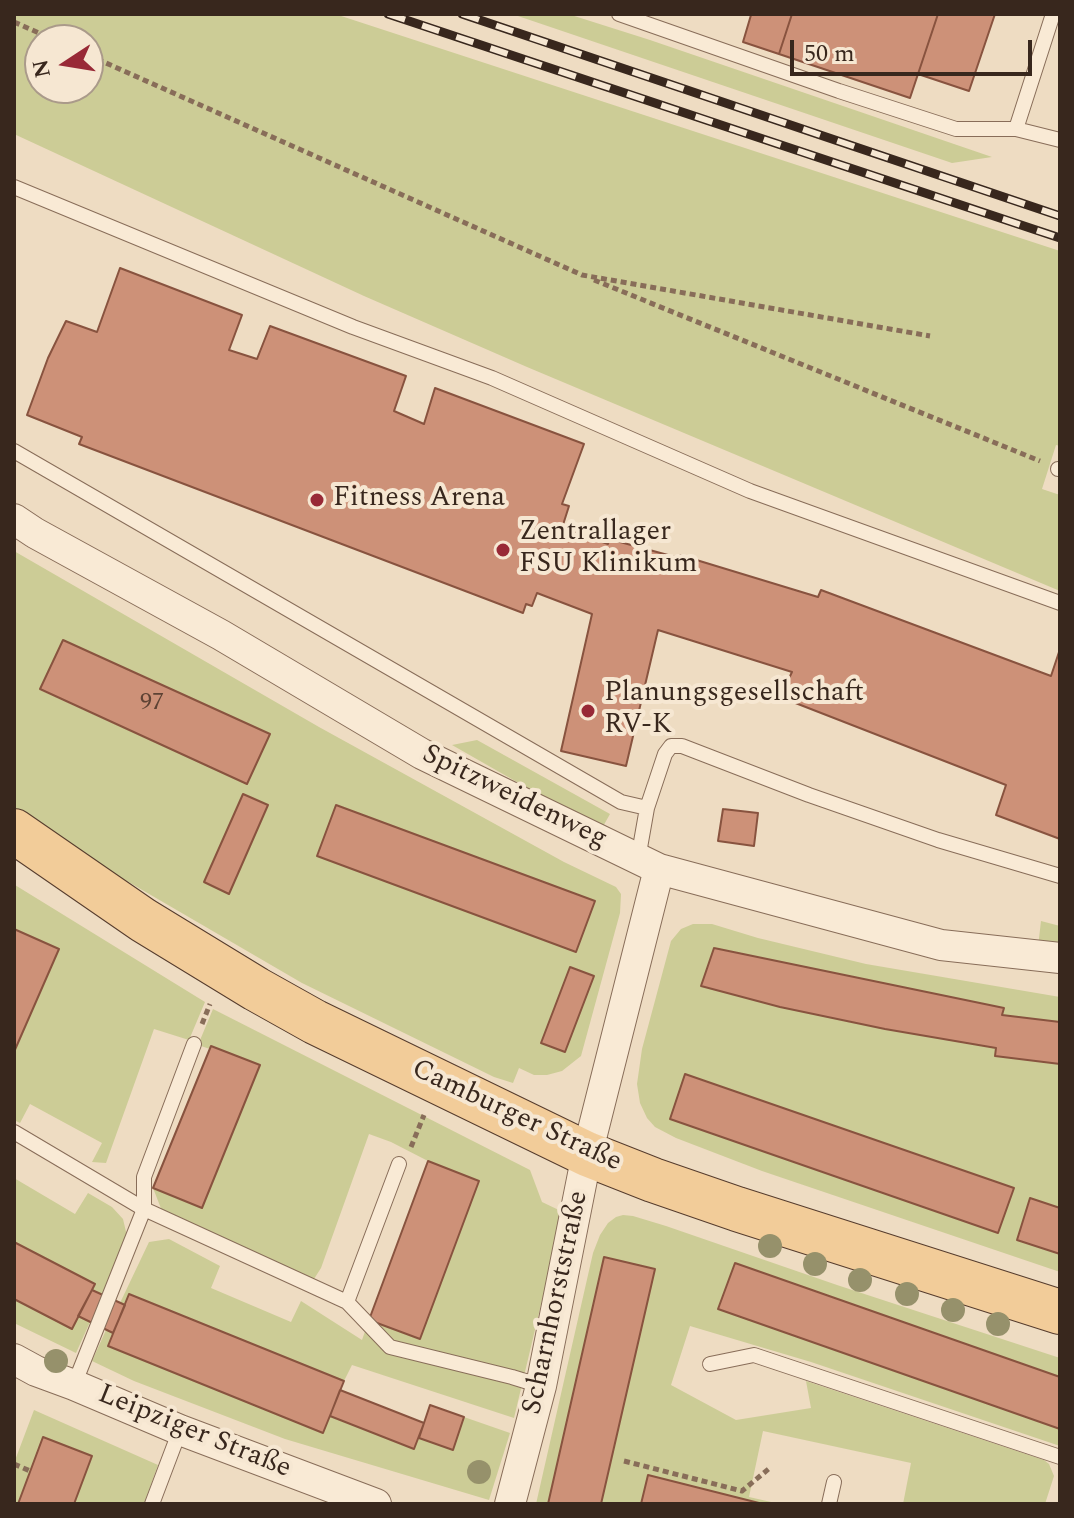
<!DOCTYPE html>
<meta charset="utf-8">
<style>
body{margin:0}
#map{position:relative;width:1074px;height:1518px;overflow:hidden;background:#eedcc2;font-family:Spectral,serif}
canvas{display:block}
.frame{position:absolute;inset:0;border:16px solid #38271d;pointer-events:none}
.north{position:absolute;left:24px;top:24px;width:80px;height:80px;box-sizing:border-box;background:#f6e7d2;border:2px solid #aa9a8a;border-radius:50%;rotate:258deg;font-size:22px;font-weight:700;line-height:32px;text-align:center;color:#38271d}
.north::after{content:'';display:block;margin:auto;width:28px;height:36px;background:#982936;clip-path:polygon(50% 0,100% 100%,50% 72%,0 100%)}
.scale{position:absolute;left:790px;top:40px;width:242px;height:36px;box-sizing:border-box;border:4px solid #38271d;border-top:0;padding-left:10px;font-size:24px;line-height:28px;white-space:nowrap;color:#38271d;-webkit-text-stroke:6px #f6e7d2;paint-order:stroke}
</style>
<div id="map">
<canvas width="1074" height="1518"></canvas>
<div class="frame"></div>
<div class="north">N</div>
<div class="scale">50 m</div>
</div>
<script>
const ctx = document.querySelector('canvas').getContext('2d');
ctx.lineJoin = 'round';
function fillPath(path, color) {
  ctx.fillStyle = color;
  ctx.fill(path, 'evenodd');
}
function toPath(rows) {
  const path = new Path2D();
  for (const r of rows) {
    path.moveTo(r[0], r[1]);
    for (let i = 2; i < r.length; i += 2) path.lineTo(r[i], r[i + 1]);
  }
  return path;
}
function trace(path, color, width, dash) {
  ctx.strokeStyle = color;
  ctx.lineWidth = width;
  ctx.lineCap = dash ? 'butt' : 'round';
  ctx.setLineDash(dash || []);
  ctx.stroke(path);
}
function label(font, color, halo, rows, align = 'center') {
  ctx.font = font + ' Spectral,serif';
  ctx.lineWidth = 8;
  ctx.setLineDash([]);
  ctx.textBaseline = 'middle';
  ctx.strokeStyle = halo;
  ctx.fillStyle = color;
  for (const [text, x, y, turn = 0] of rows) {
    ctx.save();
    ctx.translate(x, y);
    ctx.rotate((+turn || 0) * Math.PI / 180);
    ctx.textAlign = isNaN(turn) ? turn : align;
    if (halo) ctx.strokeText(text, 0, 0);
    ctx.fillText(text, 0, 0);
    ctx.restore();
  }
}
fillPath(toPath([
 [14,14,335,14,1060,251,1060,446,1056,445,1042,489,1060,495,1060,591,527,367,364,296,14,134],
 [40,40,88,40,88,88,40,88],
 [512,14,568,14,650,40,992,157,952,163],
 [14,551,319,727,564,862,616,887,621,894,620,913,581,1056,562,1071,547,1075,534,1075,519,1068,513,1083,494,1077,302,983,77,852,14,808],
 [63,640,269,734,247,784,40,690],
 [243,794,267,805,229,893,204,882],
 [336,805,594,902,576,951,318,856],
 [570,967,593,977,564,1052,542,1043],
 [477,740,610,814,601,830,452,745],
 [15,885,205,1002,189,1040,154,1029,106,1163,92,1162,102,1143,30,1104,20,1123,14,1120,14,1052,59,949,14,929],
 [1041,921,1060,926,1060,950,1038,947],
 [693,924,712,924,758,938,866,964,1060,997,1060,1022,1002,1015,1003,1008,714,948,701,986,780,1007,885,1029,996,1048,996,1056,1060,1064,1060,1208,1030,1199,1017,1239,1060,1254,1060,1272,762,1171,676,1138,655,1127,647,1118,640,1103,637,1084,642,1049,671,941,681,929],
 [685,1074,1013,1188,998,1233,670,1119],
 [213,1009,530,1170,542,1202,563,1212,514,1418,352,1365,344,1381,130,1294,125,1305,120,1303,149,1242,169,1239,220,1266,211,1288,291,1322,301,1301,362,1340,369,1320,420,1339,479,1181,428,1161,391,1142,369,1134,321,1268,314,1279,162,1211,153,1188,202,1208,260,1066,212,1046,210,1049,198,1045],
 [14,1178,75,1214,88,1193,112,1207,123,1219,127,1236,103,1295,92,1290,94,1284,14,1242],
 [623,1215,633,1216,666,1226,837,1285,1060,1358,1060,1377,735,1263,719,1309,1060,1429,1060,1446,811,1362,690,1326,671,1385,736,1420,811,1408,806,1381,1044,1460,1049,1464,1054,1476,1045,1504,903,1504,911,1463,763,1431,749,1497,780,1504,763,1504,649,1475,641,1504,601,1504,654,1269,605,1257,548,1504,536,1504,593,1253,600,1235,608,1223,616,1217],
 [14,1299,71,1329,78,1316,90,1322,76,1353,14,1323],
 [106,1330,113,1333,109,1346,322,1433,330,1416,414,1449,419,1438,452,1449,464,1417,510,1433,489,1500,285,1439,134,1381,92,1361],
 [34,1410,158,1465,144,1504,74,1504,92,1456,44,1437,18,1504,14,1504,14,1463]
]), '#cccc96');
const building = toPath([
 [747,14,792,14,779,54,743,42,751,15,747,14],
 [792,14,938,14,910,98,779,54,792,14],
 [938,14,995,14,969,91,918,74,938,14],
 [120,268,242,315,229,350,257,359,270,326,406,376,394,411,424,424,435,388,584,444,562,504,569,506,562,528,608,544,609,539,679,558,680,555,818,597,821,590,1051,676,1060,649,1060,839,996,815,1006,785,780,697,792,672,658,630,626,766,561,751,592,614,537,593,532,606,526,604,523,613,79,444,82,437,27,415,48,358,66,321,97,332,120,268],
 [63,640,270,734,247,784,40,689,63,640],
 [243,794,268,805,229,894,204,882,243,794],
 [336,805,595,901,576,952,317,856,336,805],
 [723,809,758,813,754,846,718,841,723,809],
 [14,929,59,949,14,1052,14,929],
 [714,948,1004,1008,1002,1015,1060,1022,1060,1064,995,1056,996,1048,885,1029,780,1007,701,986,714,948],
 [570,967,594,976,565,1052,541,1043,570,967],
 [211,1046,260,1065,202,1208,153,1188,211,1046],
 [685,1074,1014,1188,998,1233,670,1119,685,1074],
 [428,1161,479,1181,420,1339,369,1320,428,1161],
 [1030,1198,1060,1208,1060,1254,1017,1240,1030,1198],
 [14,1242,95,1284,72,1329,14,1299,14,1242],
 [604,1257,655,1269,601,1504,548,1504,604,1257],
 [735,1263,1060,1377,1060,1429,718,1309,735,1263],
 [92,1290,125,1305,113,1333,78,1316,92,1290],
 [129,1294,344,1381,323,1433,108,1346,129,1294],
 [340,1390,424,1423,414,1449,330,1416,340,1390],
 [430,1405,464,1417,453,1450,419,1438,430,1405],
 [43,1437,92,1456,74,1504,18,1504,43,1437],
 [648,1475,763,1504,641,1504,648,1475]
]);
fillPath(building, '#cd9178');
trace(building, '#88533f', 2);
const lane = toPath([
 [619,14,839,91,956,129,1016,129,1060,140],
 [1016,129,1053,14],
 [14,187,353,327,492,378,750,491,1060,603],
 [14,451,621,802,647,808],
 [1058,469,1060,469],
 [638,859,647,808,665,754,671,746,682,746,809,795,938,840,1060,876],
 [14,1132,144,1209,347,1302,390,1347,512,1377,541,1386],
 [347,1302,399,1164],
 [710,1364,754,1355,1060,1457],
 [74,1385,144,1209,144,1177,194,1044],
 [152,1504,180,1430],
 [829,1504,834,1482]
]);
const street = toPath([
 [14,519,35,533,221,635,422,754,659,869,941,945,1060,958],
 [14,1359,36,1371,74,1385,180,1430,376,1504],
 [510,1504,541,1386,587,1154,659,869]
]);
const primary = toPath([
 [14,831,143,920,256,989,315,1022,587,1154,653,1180,737,1209,1060,1312]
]);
trace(lane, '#886d59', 16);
trace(street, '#886d59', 32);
trace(primary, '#563c2d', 46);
trace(toPath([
 [14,22,55,40],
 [88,55,582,275,930,336],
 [594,280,1040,461],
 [202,1024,210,1004],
 [411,1147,424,1115],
 [624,1461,742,1491,771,1467],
 [14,1464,30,1471]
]), '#886d59', 5, [6, 4]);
trace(lane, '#f9ead5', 14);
trace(street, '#f9ead5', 30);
trace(primary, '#f2cc99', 44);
const rail = toPath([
 [388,14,1060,238],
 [462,14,1060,216]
]);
trace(rail, '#38271d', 9);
trace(rail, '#f6e7d2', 6, [18]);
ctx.fillStyle = '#96916b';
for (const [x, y] of [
 [770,1246],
 [815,1264],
 [860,1280],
 [907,1294],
 [953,1310],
 [998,1324],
 [56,1361],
 [479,1472]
]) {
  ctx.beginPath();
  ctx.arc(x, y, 12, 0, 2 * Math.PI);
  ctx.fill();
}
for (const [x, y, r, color] of [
 [317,500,8,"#982936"],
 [503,550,8,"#982936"],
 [588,711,8,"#982936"]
]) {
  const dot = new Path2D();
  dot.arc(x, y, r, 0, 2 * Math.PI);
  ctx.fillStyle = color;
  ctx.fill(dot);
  trace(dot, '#f6e7d2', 3);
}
label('24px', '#5d4234', null, [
 ["97",152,704]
]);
label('28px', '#38271d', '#f6e7d2', [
 ["Fitness Arena",333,500],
 ["Zentrallager",519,534],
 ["FSU Klinikum",519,566],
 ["Planungsgesellschaft",604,695],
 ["RV-K",604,727]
], 'left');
label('28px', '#38271d', '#f6e7d2', [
 ["Spitzweidenweg",514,798,26],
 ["Camburger Straße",516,1117,25],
 ["Scharnhorststraße",557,1303,-78],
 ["Leipziger Straße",194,1433,22]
]);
</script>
